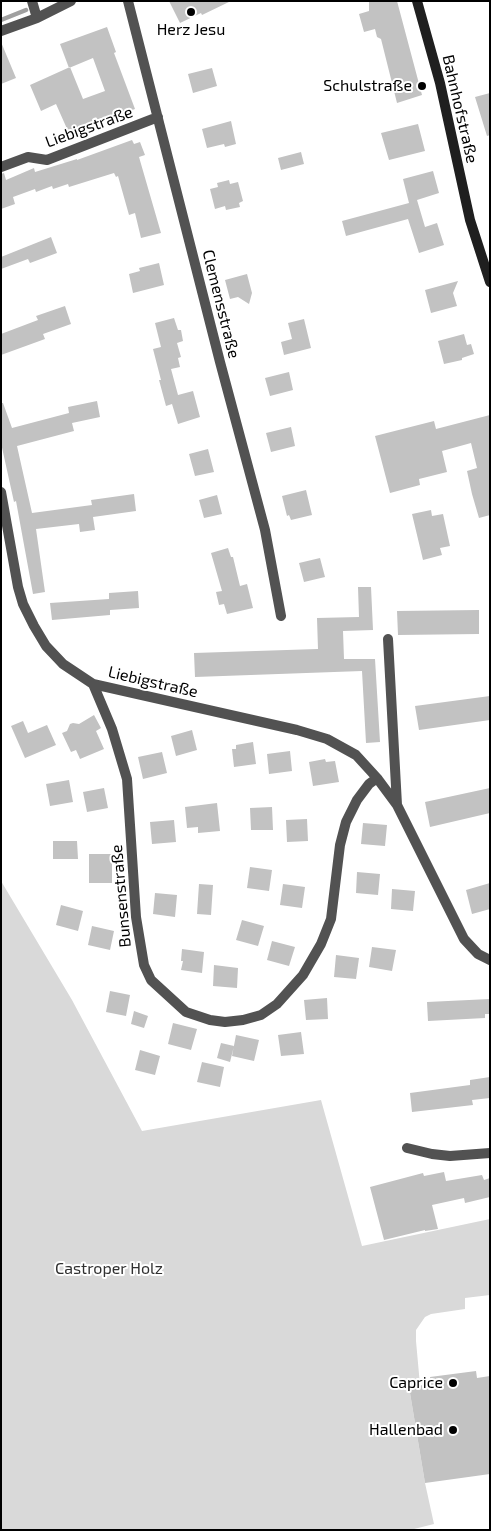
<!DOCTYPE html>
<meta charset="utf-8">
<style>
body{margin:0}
#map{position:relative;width:491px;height:1531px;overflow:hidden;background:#fff;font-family:"Exo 2",sans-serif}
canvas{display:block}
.frame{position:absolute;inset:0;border:2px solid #000;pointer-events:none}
</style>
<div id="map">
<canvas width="491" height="1531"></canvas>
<div class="frame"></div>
</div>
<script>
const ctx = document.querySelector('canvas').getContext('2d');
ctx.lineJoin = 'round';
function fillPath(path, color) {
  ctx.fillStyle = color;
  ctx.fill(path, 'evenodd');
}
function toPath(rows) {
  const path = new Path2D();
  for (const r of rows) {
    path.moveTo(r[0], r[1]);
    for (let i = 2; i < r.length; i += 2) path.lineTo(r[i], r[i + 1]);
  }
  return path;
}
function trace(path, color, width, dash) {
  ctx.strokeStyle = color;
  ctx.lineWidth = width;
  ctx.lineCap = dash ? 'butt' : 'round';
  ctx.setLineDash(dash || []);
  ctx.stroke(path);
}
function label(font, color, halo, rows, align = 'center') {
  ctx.font = font + ' "Exo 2",sans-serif';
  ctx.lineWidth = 4;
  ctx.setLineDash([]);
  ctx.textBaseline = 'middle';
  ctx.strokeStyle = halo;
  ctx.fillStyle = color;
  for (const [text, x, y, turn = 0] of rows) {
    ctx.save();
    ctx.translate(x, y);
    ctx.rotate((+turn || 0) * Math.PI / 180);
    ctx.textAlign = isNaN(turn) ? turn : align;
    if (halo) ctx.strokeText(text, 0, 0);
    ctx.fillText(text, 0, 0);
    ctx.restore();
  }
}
fillPath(toPath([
 [1,881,72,1000,142,1131,321,1100,362,1246,490,1219,490,1295,465,1298,465,1309,431,1314,425,1317,416,1330,416,1341,420,1385,409,1387,425,1483,434,1524,410,1530,1,1530]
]), '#d9d9d9');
trace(toPath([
 [1,20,26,10]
]), '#a0a0a0', 4.5);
fillPath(toPath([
 [169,1,231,1,202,15,201,13,180,23],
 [369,1,397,1,422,95,397,103,381,39,377,37,375,29,364,32,359,14,369,11],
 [107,27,116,52,114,53,135,109,94,124,96,129,72,140,56,104,41,111,30,85,70,67,83,99,105,91,93,58,69,68,60,44],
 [1,42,16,78,1,84],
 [212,68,217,86,193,93,188,74],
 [490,93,490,135,487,136,475,97],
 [231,121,236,144,225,147,224,144,207,148,202,129],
 [418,124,425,151,389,160,381,133],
 [132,140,134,144,140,142,145,155,139,157,161,233,141,238,135,213,129,215,118,176,116,177,114,173,69,187,68,184,53,189,52,186,36,192,35,189,13,197,15,204,1,209,1,174,4,173,6,180,34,168,35,172,77,159,77,160],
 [301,152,304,164,281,170,278,158],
 [433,171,439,193,417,200,425,227,437,223,444,245,419,253,408,219,346,236,342,221,409,203,403,179],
 [229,180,230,184,238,182,243,201,239,203,240,207,226,210,225,206,215,209,210,189,218,187,217,183],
 [51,237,57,253,30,263,28,259,1,269,1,257],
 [159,263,164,285,133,293,129,274,140,271,139,268],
 [247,274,252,293,249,304,238,297,230,299,225,280],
 [458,281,453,293,457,306,431,313,425,290],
 [65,306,71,324,43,334,45,339,1,355,1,334,38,320,36,316],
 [174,318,178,330,181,330,183,341,177,343,181,357,178,358,180,367,171,369,178,395,193,391,200,417,178,424,172,404,166,406,159,380,161,380,153,349,161,347,155,323],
 [304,319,311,348,284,355,281,342,292,339,288,323],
 [464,334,467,345,471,344,474,354,462,358,462,360,444,364,438,341],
 [289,372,293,390,270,396,265,378],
 [97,401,100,417,72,423,74,431,17,446,32,513,92,505,91,500,134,494,136,511,93,517,95,530,80,532,79,524,36,529,45,592,33,594,16,501,14,502,1,443,1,403,3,403,12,428,69,413,68,407],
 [490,415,490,515,479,518,472,494,467,471,477,468,471,443,442,451,447,472,419,479,420,485,390,493,375,436,434,421,436,429],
 [291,427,295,446,271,452,266,433],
 [208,449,214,472,195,476,189,454],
 [306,490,312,515,291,520,289,515,287,516,282,496],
 [217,495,222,514,204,518,199,500],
 [431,510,432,516,443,514,450,546,440,548,442,555,423,560,412,514],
 [228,548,231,557,233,557,240,586,247,584,253,608,227,614,224,604,219,605,216,592,222,591,211,553],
 [320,558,325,577,304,582,299,563],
 [358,587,371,587,373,630,343,631,344,659,375,659,380,742,366,743,362,671,195,677,194,653,318,649,317,618,359,617],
 [138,591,139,608,110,610,110,615,52,620,50,603,109,599,109,593],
 [479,610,479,634,398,635,397,611],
 [490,696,490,720,419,730,415,706],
 [94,715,101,728,96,731,104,749,80,759,76,750,71,752,62,733,67,731,70,724,73,723,79,724],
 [23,721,28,733,47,725,56,745,25,758,11,726],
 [192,730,197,750,176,756,171,736],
 [253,742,256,764,234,767,232,749,236,749,236,745],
 [290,751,292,771,269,774,267,754],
 [162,752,167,773,143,779,138,757],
 [325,759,326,762,335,761,339,782,313,786,309,762],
 [69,780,73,802,50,806,46,784],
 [104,788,108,808,87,812,83,792],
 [490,788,490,813,430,827,425,802],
 [217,803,220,831,198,833,198,827,187,828,185,807],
 [272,807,273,830,251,830,250,808],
 [307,819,308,841,287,842,286,820],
 [174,820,176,842,152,844,150,822],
 [363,823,387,825,385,846,361,844],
 [53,841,77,841,78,859,53,859],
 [89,854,112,854,112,883,89,883],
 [250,867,272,870,269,891,247,888],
 [357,872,380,874,378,895,356,893],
 [490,883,490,909,472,914,466,890],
 [199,884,213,885,211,915,197,914],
 [283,884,305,887,302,908,280,905],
 [392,889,415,891,413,911,391,909],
 [155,893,177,895,175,917,153,914],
 [61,905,83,911,78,931,56,925],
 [242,920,264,926,258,946,236,940],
 [92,926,114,931,110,950,88,945],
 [272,941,295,947,289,966,267,960],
 [372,947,396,950,392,971,369,967],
 [182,949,204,952,202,973,181,970,183,961,181,961],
 [336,955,359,958,356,979,334,977],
 [214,965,238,968,237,988,213,986],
 [110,991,130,995,126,1016,106,1012],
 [327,998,328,1019,306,1020,304,1000],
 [490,999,490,1014,485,1014,485,1018,428,1021,427,1002],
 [134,1011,148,1016,144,1028,131,1024],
 [173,1023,197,1029,191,1050,168,1044],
 [301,1032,304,1054,281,1056,278,1035],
 [236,1035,259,1040,254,1061,232,1056],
 [221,1043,234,1046,230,1062,217,1058],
 [140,1050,160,1056,155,1075,135,1070],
 [202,1062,224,1067,220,1087,197,1082],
 [490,1077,490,1098,472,1100,473,1105,412,1112,410,1093,470,1085,470,1080],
 [444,1172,446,1181,482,1175,484,1180,490,1178,490,1197,465,1203,464,1198,432,1205,438,1229,425,1231,425,1230,384,1240,370,1187,423,1173,424,1176],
 [476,1371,477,1378,490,1376,490,1474,425,1483,409,1387,431,1384,430,1377]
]), '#c2c2c2');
trace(toPath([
 [32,1,37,18],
 [128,1,220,362,265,530,281,616],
 [1,31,37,18,71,1],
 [1,167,28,157,47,160,158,117],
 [1,492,18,587,23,604,34,626,46,646,63,664,93,684,297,730,327,739,356,755,377,778,397,805,464,939,478,954,490,960],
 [388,639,397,805],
 [93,684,112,729,127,779,136,917,144,965,151,980,186,1012,210,1020,225,1022,243,1020,261,1015,277,1004,303,975,321,944,331,919,340,845,346,822,357,800,369,784,377,778],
 [407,1148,432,1154,450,1156,490,1153]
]), '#525252', 10);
trace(toPath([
 [417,1,440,83,470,220,490,282]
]), '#1f1f1f', 10);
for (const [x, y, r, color] of [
 [191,12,5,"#000"],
 [422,86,5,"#000"],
 [453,1383,5,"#000"],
 [453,1430,5,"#000"]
]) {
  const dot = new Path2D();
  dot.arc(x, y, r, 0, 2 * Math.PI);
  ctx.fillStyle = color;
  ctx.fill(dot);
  trace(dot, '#fff', 2);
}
label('16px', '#000', '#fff', [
 ["Herz Jesu",191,30,"center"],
 ["Schulstraße",412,86],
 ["Caprice",443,1383],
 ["Hallenbad",443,1430]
], 'right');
label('16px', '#000', '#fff', [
 ["Bahnhofstraße",460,109,77],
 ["Liebigstraße",89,127,-20],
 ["Clemensstraße",221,304,76],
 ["Liebigstraße",153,682,13],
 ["Bunsenstraße",121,896,-95]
]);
label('16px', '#303030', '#fff', [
 ["Castroper Holz",109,1269]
]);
</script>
